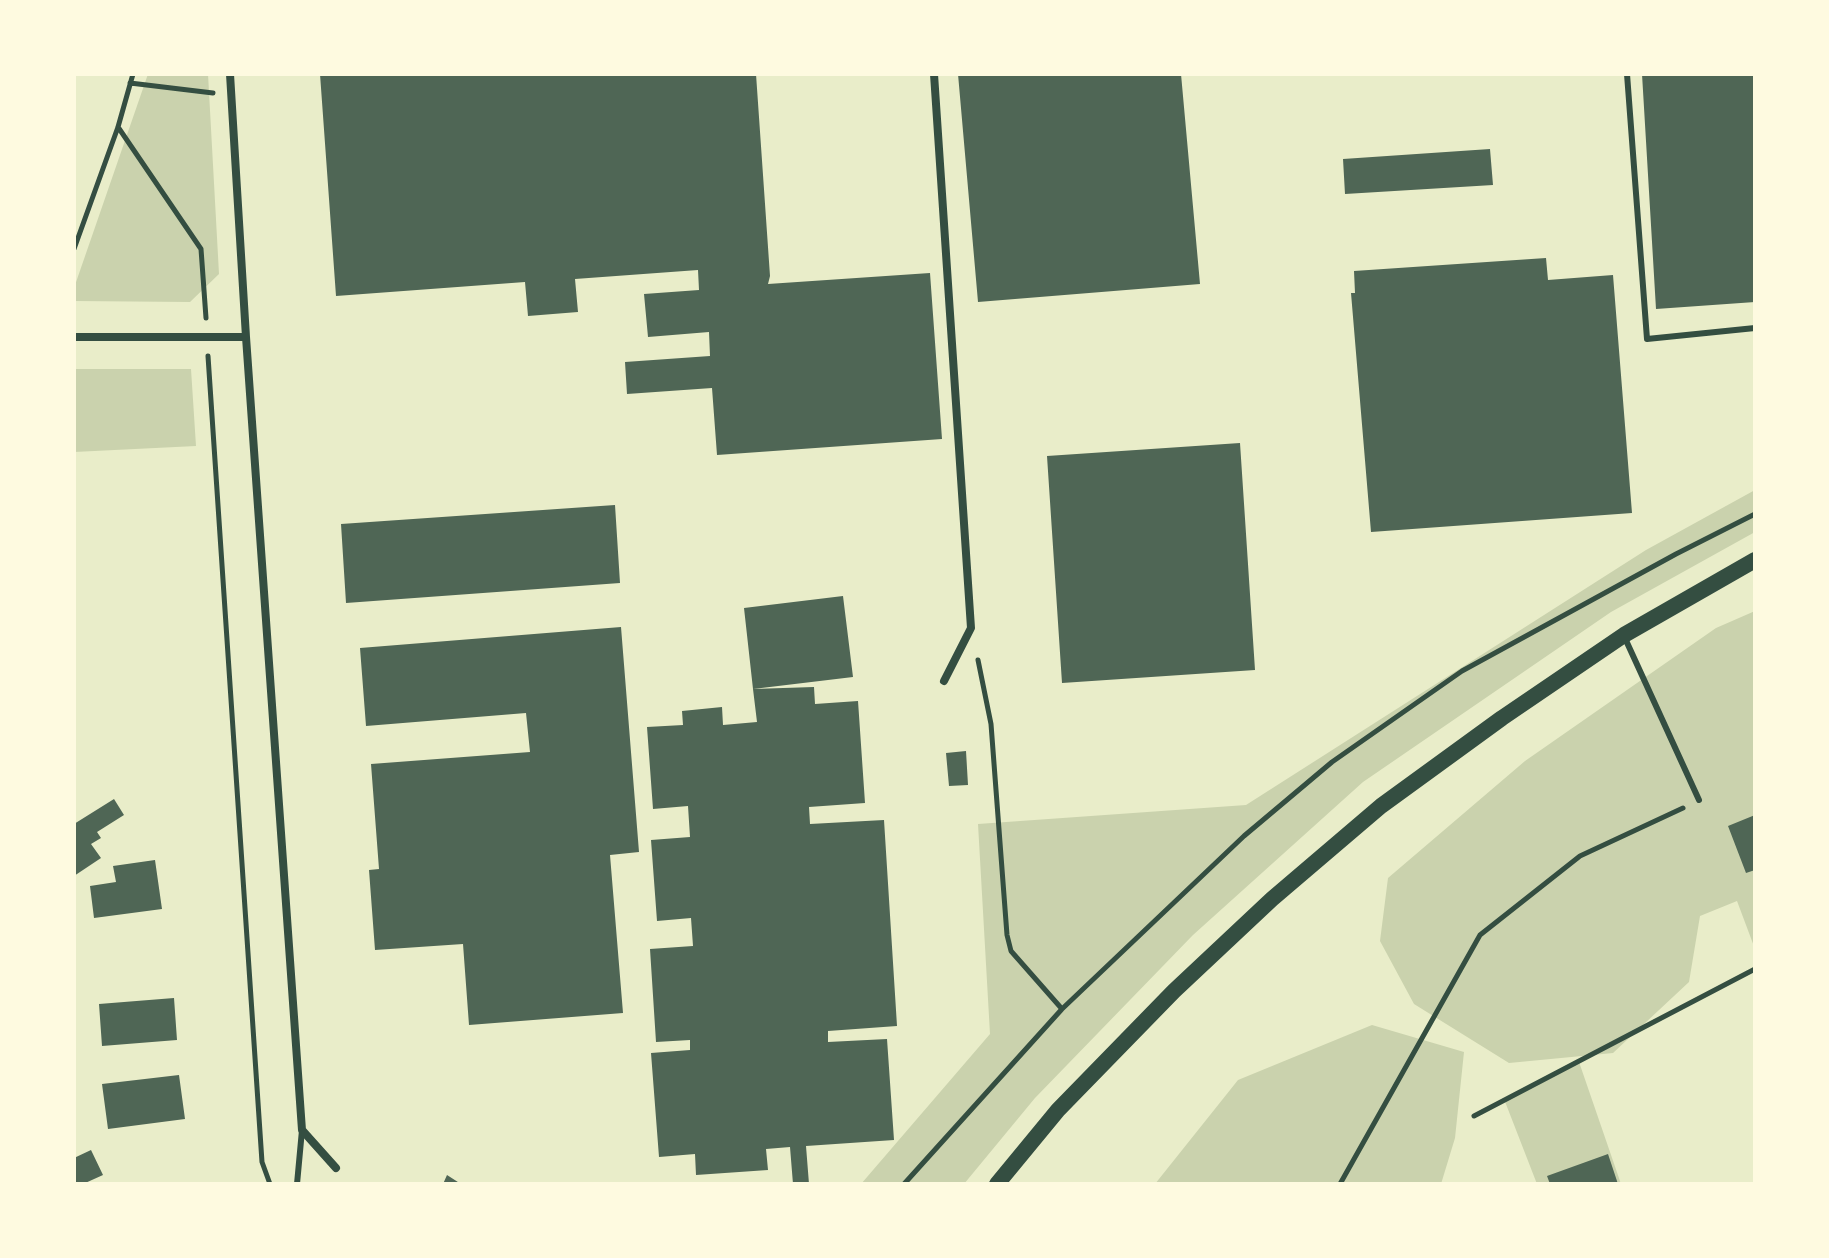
<!DOCTYPE html>
<style>
body{margin:0}
#map{position:relative;width:1829px;height:1258px;overflow:hidden;background:#e9edc9;font-family:"IBM Plex Serif",serif}
canvas{display:block}
.frame{position:absolute;inset:0;border:76px solid #fefae0;pointer-events:none}
</style>
<div id="map">
<canvas width="1829" height="1258"></canvas>
<div class="frame"></div>
</div>
<script>
const ctx = document.querySelector('canvas').getContext('2d');
ctx.lineJoin = 'round';
function fillPath(path, color) {
  ctx.fillStyle = color;
  ctx.fill(path, 'evenodd');
}
function toPath(rows) {
  const path = new Path2D();
  for (const r of rows) {
    path.moveTo(r[0], r[1]);
    for (let i = 2; i < r.length; i += 2) path.lineTo(r[i], r[i + 1]);
  }
  return path;
}
function trace(path, color, width, dash) {
  ctx.strokeStyle = color;
  ctx.lineWidth = width;
  ctx.lineCap = dash ? 'butt' : 'round';
  ctx.setLineDash(dash || []);
  ctx.stroke(path);
}
fillPath(toPath([
 [148,74,208,74,219,274,190,302,74,301,74,288],
 [74,369,191,369,196,446,74,452],
 [1755,490,1755,532,1611,612,1363,782,1193,935,1035,1098,964,1184,861,1184,990,1034,978,824,1246,805,1646,550],
 [1755,611,1755,949,1737,901,1700,916,1689,982,1613,1053,1509,1063,1414,1004,1380,941,1388,878,1525,761,1716,628],
 [1372,1025,1464,1052,1455,1138,1441,1184,1155,1184,1238,1080],
 [1578,1059,1621,1184,1537,1184,1504,1099]
]), '#cad2ad');
fillPath(toPath([
 [320,74,756,74,770,276,768,284,930,273,942,439,717,455,712,388,627,394,625,362,710,356,709,332,648,337,644,294,699,290,698,270,575,279,578,312,528,316,525,282,336,296],
 [958,74,1181,74,1200,284,978,302],
 [1642,74,1755,74,1755,302,1656,309],
 [1490,149,1493,185,1345,194,1343,159],
 [1546,258,1548,280,1613,275,1632,513,1371,532,1351,293,1355,293,1354,271],
 [1240,443,1255,670,1062,683,1047,456],
 [615,505,620,583,346,603,341,524],
 [843,596,853,677,753,689,744,608],
 [621,627,639,852,610,855,623,1013,469,1025,463,944,375,950,369,870,379,869,371,764,530,752,526,713,366,726,360,648],
 [814,687,815,704,858,701,865,803,809,807,810,824,884,820,897,1026,828,1031,828,1042,887,1039,894,1140,806,1146,809,1184,793,1184,790,1147,766,1149,768,1170,696,1175,695,1154,659,1157,651,1053,690,1050,690,1040,656,1042,650,949,693,946,691,918,657,921,651,840,690,837,688,806,653,809,647,727,683,725,682,711,722,707,723,725,757,722,753,689],
 [966,751,968,785,949,786,946,753],
 [114,799,124,815,97,832,101,838,91,844,101,858,74,876,74,824],
 [1755,815,1755,870,1746,873,1728,826],
 [155,860,162,909,94,918,90,886,116,882,113,866],
 [174,998,177,1040,102,1046,99,1004],
 [179,1075,185,1119,108,1129,102,1084],
 [91,1150,103,1175,83,1184,74,1184,74,1158],
 [1608,1154,1618,1184,1550,1184,1547,1176],
 [447,1175,461,1184,443,1184]
]), '#4f6655');
trace(toPath([
 [130,83,213,93],
 [118,127,201,249,206,318],
 [74,249,118,127,133,74],
 [208,356,262,1162,270,1184],
 [978,660,991,724,1007,935,1011,951,1062,1009],
 [1474,1116,1755,969],
 [904,1184,1062,1009,1244,836,1332,762,1462,671,1676,554,1755,514],
 [1340,1184,1480,935,1580,856,1683,808]
]), '#344e41', 5);
trace(toPath([
 [1627,74,1647,339,1755,328],
 [1624,636,1699,800],
 [297,1184,302,1130]
]), '#344e41', 6);
trace(toPath([
 [230,74,246,337,302,1130,336,1168],
 [934,74,971,628,944,681],
 [74,337,246,337]
]), '#344e41', 8);
trace(toPath([
 [997,1184,1058,1110,1174,991,1272,899,1381,806,1502,718,1624,635,1755,560]
]), '#344e41', 16);
</script>
